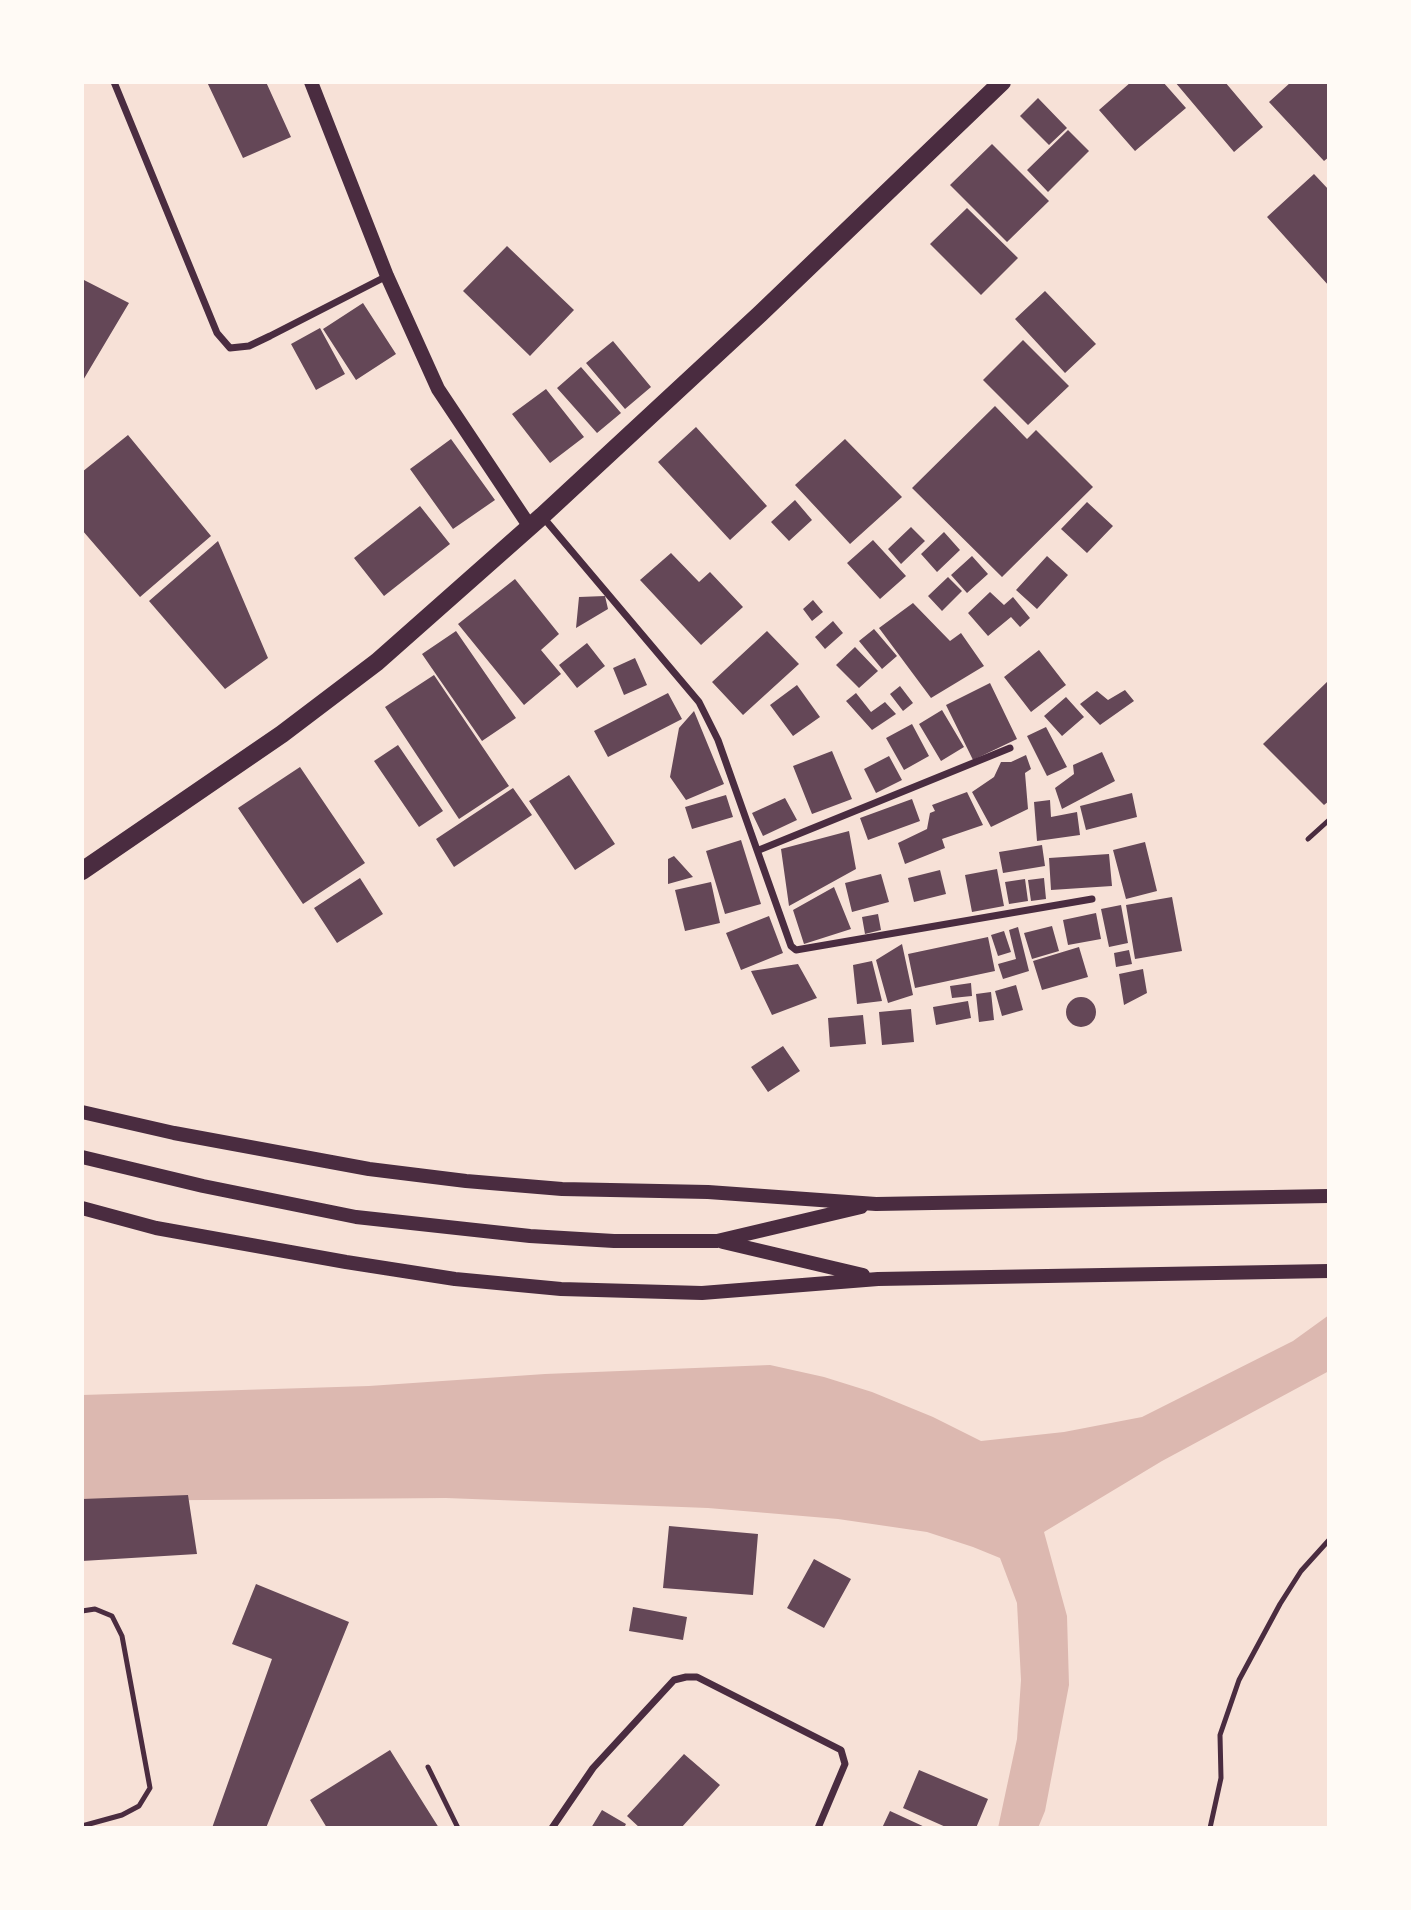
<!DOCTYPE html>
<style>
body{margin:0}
#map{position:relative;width:1411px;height:1910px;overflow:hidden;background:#f7e1d7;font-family:"Titillium Web",sans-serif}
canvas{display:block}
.frame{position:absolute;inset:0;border:84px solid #fffaf5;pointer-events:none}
</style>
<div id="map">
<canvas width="1411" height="1910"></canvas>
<div class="frame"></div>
</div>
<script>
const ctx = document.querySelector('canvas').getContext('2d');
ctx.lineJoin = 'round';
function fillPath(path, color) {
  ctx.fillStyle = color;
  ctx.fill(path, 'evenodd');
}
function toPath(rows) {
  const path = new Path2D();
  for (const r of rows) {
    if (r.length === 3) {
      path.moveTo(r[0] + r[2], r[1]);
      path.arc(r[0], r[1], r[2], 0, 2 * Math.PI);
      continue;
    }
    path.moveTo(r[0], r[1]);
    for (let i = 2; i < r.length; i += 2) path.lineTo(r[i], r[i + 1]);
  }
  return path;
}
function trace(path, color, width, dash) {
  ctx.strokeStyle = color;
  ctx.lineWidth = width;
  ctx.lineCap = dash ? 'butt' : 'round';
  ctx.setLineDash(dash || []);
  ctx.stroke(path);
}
fillPath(toPath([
 [1329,1315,1329,1371,1162,1461,1044,1532,1067,1616,1069,1685,1045,1811,1038,1828,998,1828,1017,1739,1021,1680,1017,1603,1000,1558,973,1547,927,1532,838,1519,708,1508,446,1498,82,1501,82,1395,369,1386,545,1374,770,1365,824,1377,872,1392,933,1417,981,1441,1064,1432,1142,1417,1293,1341]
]), '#dcb8b0');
fillPath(toPath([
 [207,82,266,82,291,137,243,158],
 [1131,82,1163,82,1186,108,1135,151,1099,110],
 [1175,82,1225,82,1263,127,1234,152],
 [1291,82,1329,82,1329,157,1324,161,1269,102],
 [1038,98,1067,128,1049,145,1020,116],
 [1068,130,1089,151,1048,192,1027,170],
 [992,144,1049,201,1007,242,950,185],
 [1314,174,1329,190,1329,286,1267,217],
 [967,208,1018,258,981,295,930,244],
 [507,246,574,310,530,356,463,291],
 [82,279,129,303,82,382],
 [1045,291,1096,344,1065,373,1015,319],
 [363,303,396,354,356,380,323,329],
 [320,328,345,374,316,390,291,344],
 [1023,340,1069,386,1028,425,983,380],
 [613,341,651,387,625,409,586,363],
 [581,367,621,413,597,433,557,388],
 [546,389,584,437,550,463,512,414],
 [995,406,1027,439,1036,430,1093,487,1002,577,912,488],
 [696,427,767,506,730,540,658,462],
 [128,435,211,536,140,597,82,530,82,472],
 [451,439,495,500,453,529,410,469],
 [845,439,902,497,850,544,795,485],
 [795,500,812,520,789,541,771,522],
 [1087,502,1113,526,1087,553,1061,529],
 [420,506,450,544,384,596,354,558],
 [911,527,925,541,901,564,888,549],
 [944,532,960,550,937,572,921,554],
 [873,540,906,576,880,599,847,563],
 [218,541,268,658,225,689,149,601],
 [671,553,699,582,710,572,743,607,701,645,640,580],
 [972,556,988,574,967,593,951,575],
 [1047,556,1068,575,1037,609,1016,590],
 [948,577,962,591,942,611,928,596],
 [515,579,559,634,541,650,561,674,524,705,458,624],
 [990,592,1004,605,1013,597,1030,618,1020,627,1011,617,988,636,968,613],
 [605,596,608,609,576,628,579,597],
 [813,600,823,612,812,621,803,609],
 [913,603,950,641,961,633,984,666,931,698,879,628],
 [833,621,843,633,825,649,815,637],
 [874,629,897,656,882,669,859,641],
 [456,631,516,718,482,741,422,654],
 [767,631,799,664,743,715,712,682],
 [587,643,605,666,577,688,559,665],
 [855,647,878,671,859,688,836,665],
 [1039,650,1066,685,1031,712,1004,677],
 [635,658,647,685,624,695,613,668],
 [434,675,509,786,459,819,385,707],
 [1329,680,1329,801,1324,805,1263,744],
 [990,683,1017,739,973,760,946,705],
 [797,685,820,717,793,736,770,705],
 [900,686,913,703,903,711,890,694],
 [1125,690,1134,701,1100,725,1080,704,1097,691,1108,700],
 [668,693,682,719,608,757,594,731],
 [856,693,871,712,885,702,896,714,872,730,846,701],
 [1066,697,1084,717,1062,736,1044,716],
 [942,710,964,747,941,761,919,724],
 [694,711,724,784,686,800,670,777,679,728],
 [912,724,929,756,904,770,886,738],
 [1046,727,1067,767,1047,776,1027,736],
 [398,745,443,811,419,827,374,761],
 [832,751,852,799,812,814,793,766],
 [1102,752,1115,781,1062,809,1055,788,1074,774,1073,765],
 [1026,755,1031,769,1025,773,1028,809,991,827,972,792,994,777,1001,762,1011,762],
 [889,756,902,780,876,793,864,769],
 [300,767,365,863,303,904,238,808],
 [569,775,615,844,575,870,529,801],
 [513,788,532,815,454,867,436,839],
 [967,792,983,825,942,839,945,848,905,864,898,843,927,829,930,813,935,811,932,805],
 [1132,793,1137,817,1086,830,1080,806],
 [726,795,733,817,692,829,685,807],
 [785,798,797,820,763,836,752,813],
 [912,799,920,821,868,840,860,818],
 [1050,800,1051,817,1077,812,1080,835,1037,841,1034,802],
 [849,831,856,869,789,906,781,849],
 [741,840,761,904,725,914,706,851],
 [1145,842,1157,891,1126,899,1113,850],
 [1042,845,1045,866,1003,873,999,852],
 [1109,854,1112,886,1051,890,1049,858],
 [674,856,693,877,668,884,668,859],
 [997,869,1004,906,972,912,965,875],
 [940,870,946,894,914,902,908,878],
 [881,874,889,902,852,912,845,883],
 [360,878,383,914,337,943,314,908],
 [1044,878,1046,899,1031,901,1028,880],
 [1025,879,1028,901,1009,904,1005,882],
 [711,882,720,923,685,931,675,890],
 [834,887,851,929,804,944,793,910],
 [1172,897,1182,951,1135,959,1126,905],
 [1121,905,1128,943,1109,947,1101,909],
 [1096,913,1101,939,1068,945,1063,920],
 [878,914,881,930,865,934,862,917],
 [769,916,783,953,741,970,726,933],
 [1052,926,1059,951,1032,959,1024,933],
 [1018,927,1029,971,1003,979,998,964,1016,959,1009,930],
 [1004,931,1011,952,998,956,991,935],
 [988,937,995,971,915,988,908,954],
 [902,944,913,995,888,1003,876,960],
 [1079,947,1088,977,1042,990,1033,961],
 [1129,950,1132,964,1116,967,1114,953],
 [872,961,882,1001,857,1004,853,965],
 [798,964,817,998,772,1015,751,971],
 [1143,969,1147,993,1124,1005,1119,974],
 [971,983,972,996,952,998,950,986],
 [1016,985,1023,1010,1002,1016,995,991],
 [991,992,994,1020,979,1022,976,994],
 [1081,1012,15],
 [968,1001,971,1018,936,1025,933,1007],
 [911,1009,914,1042,882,1045,879,1012],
 [863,1015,866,1044,830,1047,828,1018],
 [783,1046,800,1071,768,1092,751,1067],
 [188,1495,197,1554,82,1561,82,1499],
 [669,1526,758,1534,753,1595,663,1588],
 [814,1559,851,1579,824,1628,787,1608],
 [256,1584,349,1622,266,1828,212,1828,272,1659,232,1644],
 [633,1607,687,1617,683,1640,629,1631],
 [390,1750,439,1828,327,1828,310,1800],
 [684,1754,720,1785,681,1828,640,1828,627,1816],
 [919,1770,988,1799,976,1828,948,1828,903,1808],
 [602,1810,626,1824,624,1828,591,1828],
 [890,1811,927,1828,882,1828]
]), '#644757');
trace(toPath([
 [1308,839,1329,820],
 [82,1611,95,1609,112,1616,122,1636,150,1788,139,1806,122,1815,82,1826],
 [428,1767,458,1828],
 [1210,1828,1221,1778,1220,1735,1239,1680,1280,1604,1301,1571,1329,1540]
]), '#4a2c40', 5);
trace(toPath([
 [114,82,217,333,230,348,249,346,270,336,387,276],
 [542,516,699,702,718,740,791,946,796,950,1092,899],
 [759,850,1010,748],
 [552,1828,593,1768,674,1680,686,1677,697,1677,841,1750,845,1764,818,1828]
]), '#4a2c40', 7);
trace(toPath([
 [311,82,387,276,438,389,530,527],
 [82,1112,174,1133,369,1169,466,1181,562,1189,708,1192,876,1204,1329,1196],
 [82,1157,203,1186,356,1217,530,1236,614,1241,717,1241,861,1207],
 [82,1208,156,1228,346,1262,455,1279,561,1289,702,1293,878,1279,1329,1271],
 [723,1242,863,1275]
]), '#4a2c40', 14);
trace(toPath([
 [82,871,282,734,377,662,542,516,760,314,1002,82]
]), '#4a2c40', 18);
</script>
